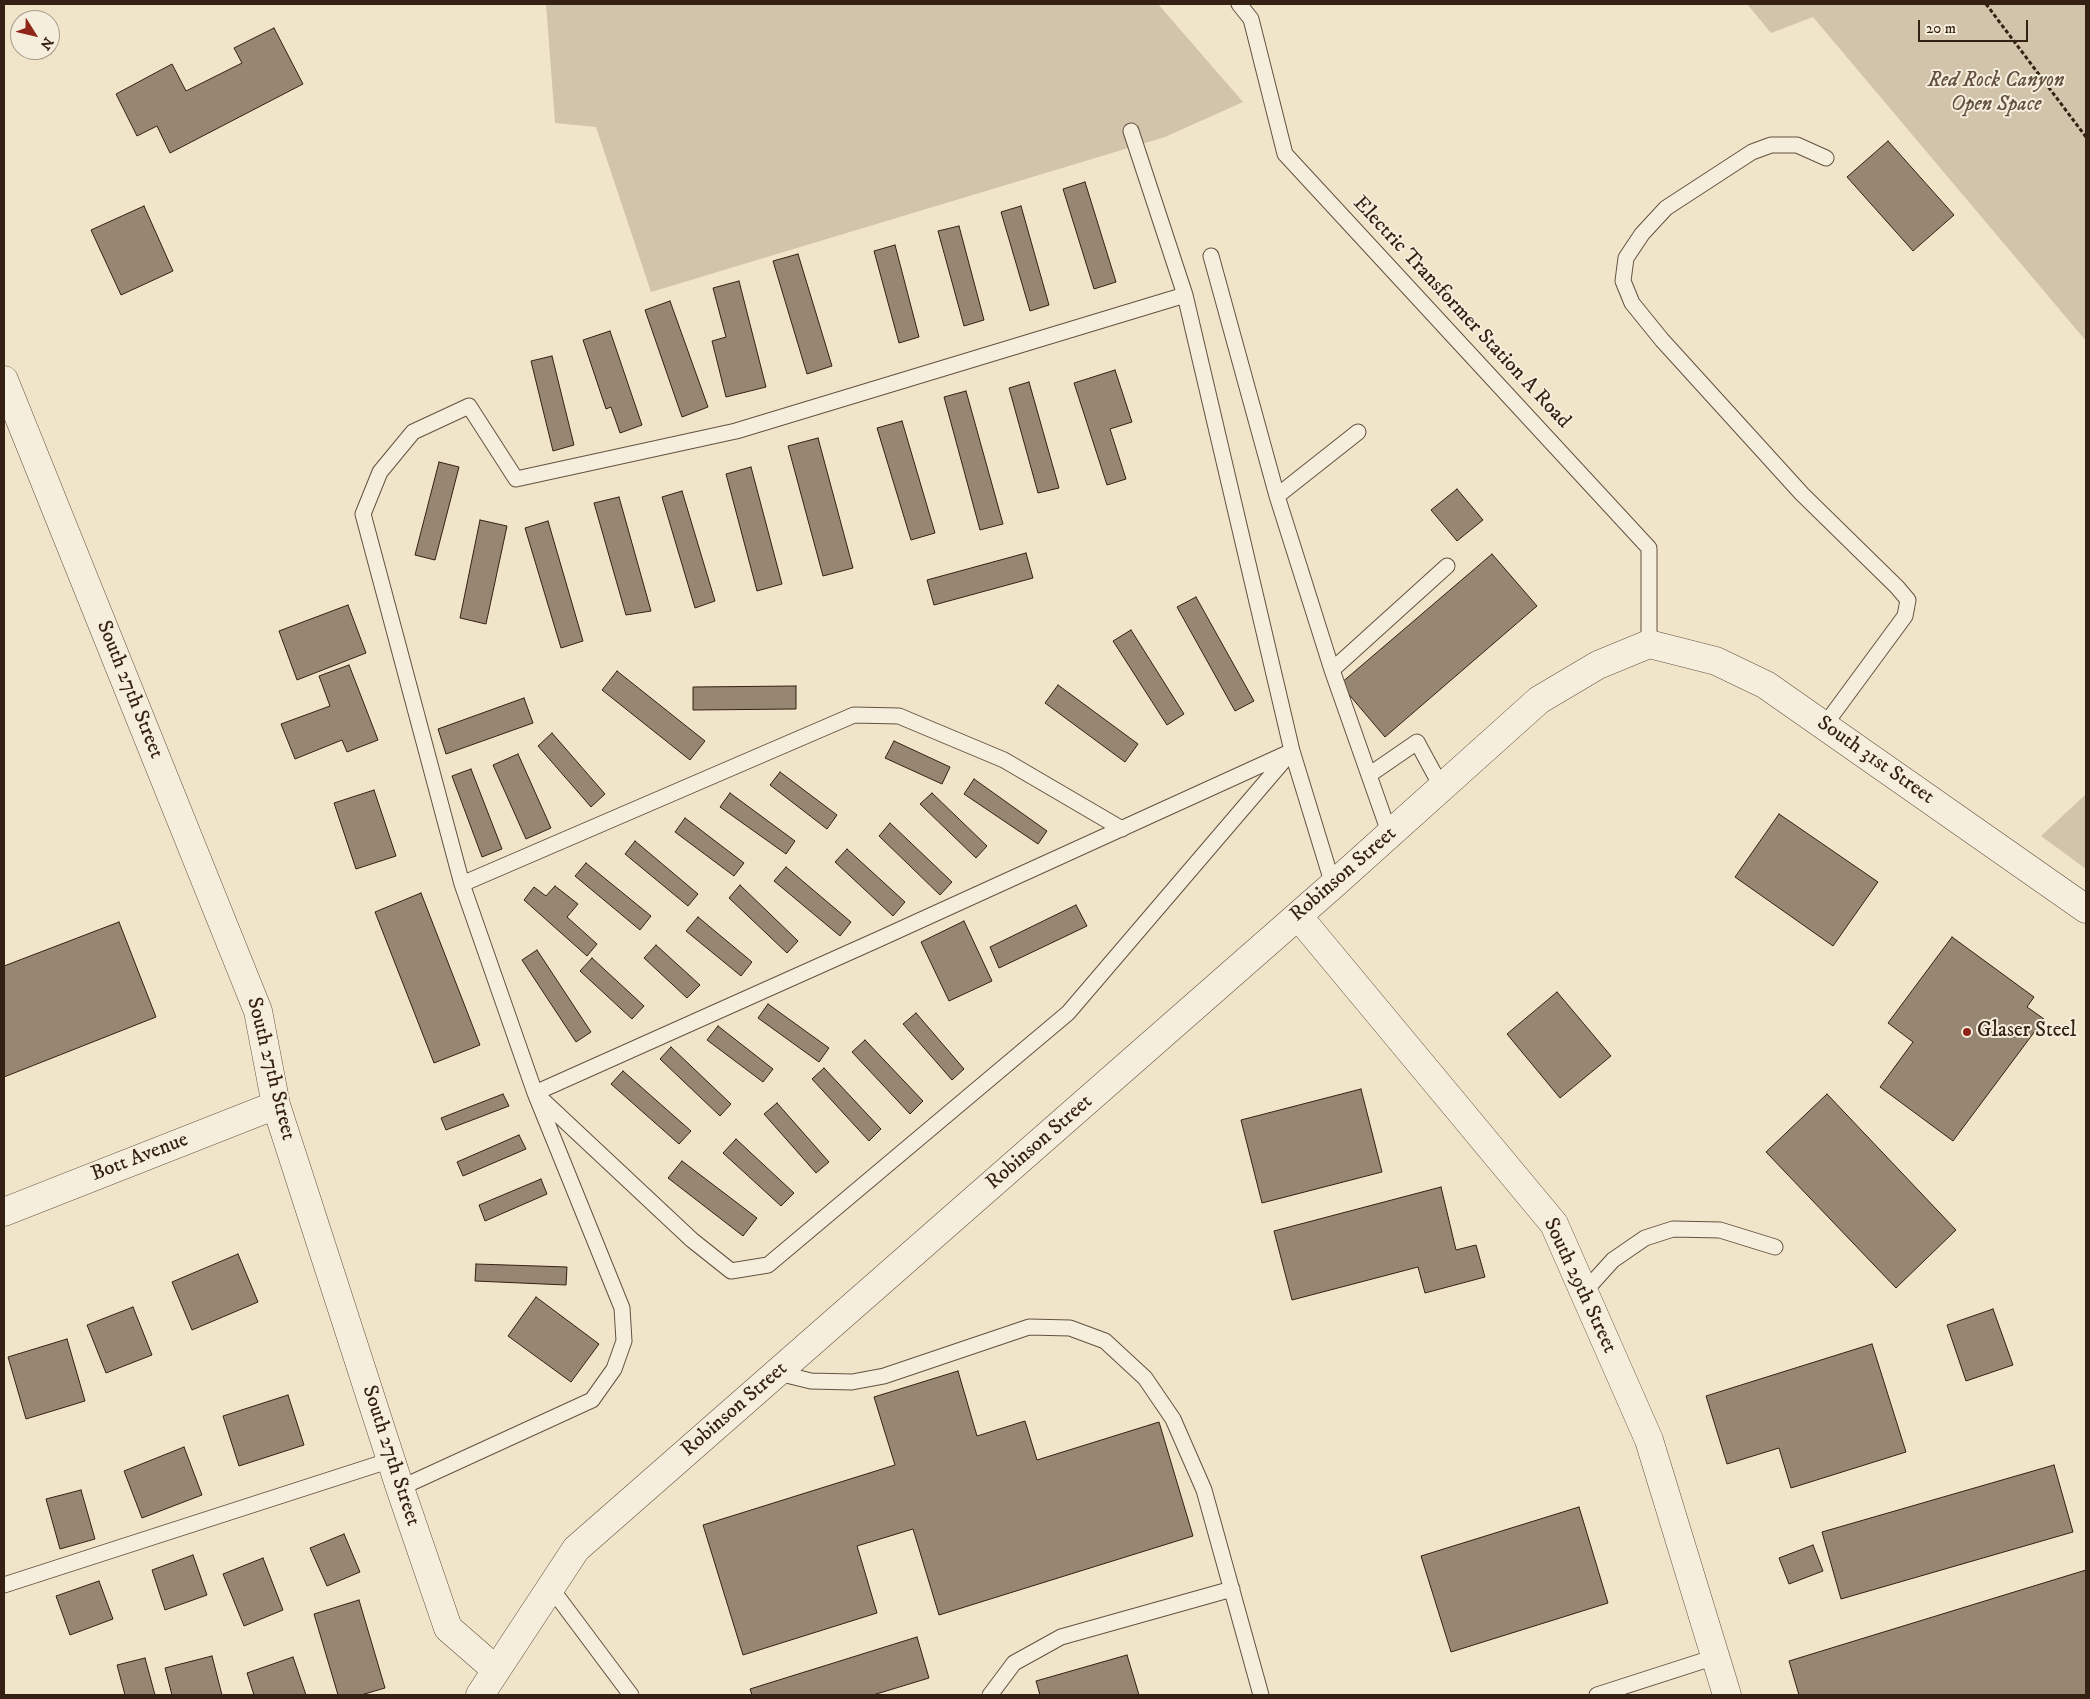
<!DOCTYPE html>
<style>
body{margin:0}
#map{position:relative;width:2090px;height:1699px;overflow:hidden;background:#f1e5c9;font-family:"IM FELL DW Pica",serif}
canvas{display:block}
.frame{position:absolute;inset:0;border:5px solid #352014;pointer-events:none}
.north{position:absolute;left:10px;top:10px;width:50px;height:50px;box-sizing:border-box;background:#f6eedc;border:1px solid #a99c8c;border-radius:50%;rotate:126deg;font-size:14px;font-weight:700;line-height:20px;text-align:center;color:#352014}
.north::after{content:'';display:block;margin:auto;width:18px;height:22px;background:#8f2418;clip-path:polygon(50% 0,100% 100%,50% 72%,0 100%)}
.scale{position:absolute;left:1918px;top:20px;width:110px;height:22px;box-sizing:border-box;border:2px solid #352014;border-top:0;padding-left:6px;font-size:15px;line-height:18px;white-space:nowrap;color:#352014;-webkit-text-stroke:4px #f6eedc;paint-order:stroke}
</style>
<div id="map">
<canvas width="2090" height="1699"></canvas>
<div class="frame"></div>
<div class="north">N</div>
<div class="scale">20 m</div>
</div>
<script>
const ctx = document.querySelector('canvas').getContext('2d');
ctx.lineJoin = 'round';
function fillPath(path, color) {
  ctx.fillStyle = color;
  ctx.fill(path, 'evenodd');
}
function toPath(rows) {
  const path = new Path2D();
  for (const r of rows) {
    path.moveTo(r[0], r[1]);
    for (let i = 2; i < r.length; i += 2) path.lineTo(r[i], r[i + 1]);
  }
  return path;
}
function trace(path, color, width, dash) {
  ctx.strokeStyle = color;
  ctx.lineWidth = width;
  ctx.lineCap = dash ? 'butt' : 'round';
  ctx.setLineDash(dash || []);
  ctx.stroke(path);
}
function label(font, color, halo, rows, align = 'center') {
  ctx.font = font + ' "IM FELL DW Pica",serif';
  ctx.lineWidth = 4;
  ctx.setLineDash([]);
  ctx.textBaseline = 'middle';
  ctx.strokeStyle = halo;
  ctx.fillStyle = color;
  for (const [text, x, y, turn = 0] of rows) {
    ctx.save();
    ctx.translate(x, y);
    ctx.rotate((+turn || 0) * Math.PI / 180);
    ctx.textAlign = isNaN(turn) ? turn : align;
    if (halo) ctx.strokeText(text, 0, 0);
    ctx.fillText(text, 0, 0);
    ctx.restore();
  }
}
fillPath(toPath([
 [546,4,1158,4,1243,102,1165,137,651,292,596,127,555,123],
 [1747,4,2086,4,2086,341,1813,17,1771,33],
 [2086,794,2086,869,2041,836]
]), '#d1c4aa');
const building = toPath([
 [274,28,303,84,170,153,157,126,137,136,116,94,172,64,186,91,242,63,234,48,274,28],
 [1888,141,1954,215,1913,251,1847,177,1888,141],
 [1085,182,1116,282,1094,289,1063,189,1085,182],
 [144,206,173,271,121,295,91,230,144,206],
 [1021,206,1049,305,1030,311,1001,212,1021,206],
 [959,226,984,320,964,326,938,231,959,226],
 [895,245,919,337,899,343,874,251,895,245],
 [798,254,832,366,807,374,773,261,798,254],
 [739,281,766,387,726,397,712,341,726,337,713,288,739,281],
 [670,301,708,407,682,417,645,310,670,301],
 [610,331,642,425,620,433,611,407,606,409,583,340,610,331],
 [552,356,574,445,553,451,531,361,552,356],
 [1115,370,1132,422,1110,429,1126,479,1107,485,1074,383,1115,370],
 [1029,382,1059,488,1038,493,1009,388,1029,382],
 [966,391,1003,524,980,530,944,397,966,391],
 [902,421,935,533,911,540,877,428,902,421],
 [818,438,853,568,823,576,788,446,818,438],
 [439,462,459,467,435,560,415,555,439,462],
 [751,467,782,584,757,591,726,474,751,467],
 [1457,489,1483,520,1457,541,1431,510,1457,489],
 [682,491,715,601,695,608,662,497,682,491],
 [619,497,651,611,626,615,594,503,619,497],
 [480,520,507,526,486,624,460,618,480,520],
 [548,521,583,641,561,648,525,528,548,521],
 [1026,553,1033,578,934,605,927,580,1026,553],
 [1492,554,1537,606,1385,737,1340,684,1492,554],
 [1196,597,1254,701,1235,711,1177,607,1196,597],
 [348,605,366,653,297,680,279,631,348,605],
 [1131,630,1184,714,1167,725,1113,641,1131,630],
 [349,665,378,740,347,752,342,740,295,759,281,724,330,706,319,676,349,665],
 [617,671,705,741,690,760,602,690,617,671],
 [1058,685,1138,744,1125,762,1045,703,1058,685],
 [796,686,796,709,693,710,693,687,796,686],
 [524,698,533,723,446,754,438,729,524,698],
 [552,733,605,794,591,807,538,746,552,733],
 [894,741,950,767,942,784,885,758,894,741],
 [518,754,551,828,526,839,493,765,518,754],
 [471,769,502,849,482,857,452,776,471,769],
 [780,772,837,815,827,829,770,785,780,772],
 [974,779,1047,831,1038,844,964,794,974,779],
 [374,790,396,856,356,869,334,803,374,790],
 [730,793,795,841,786,854,720,807,730,793],
 [932,793,987,846,976,858,920,804,932,793],
 [1779,814,1878,882,1833,946,1735,877,1779,814],
 [685,818,744,863,734,876,675,832,685,818],
 [890,823,952,882,940,895,879,836,890,823],
 [635,841,698,894,688,906,625,854,635,841],
 [847,849,905,902,893,916,835,862,847,849],
 [586,863,651,916,640,930,575,876,586,863],
 [786,867,851,922,840,936,774,881,786,867],
 [740,885,798,941,787,953,729,898,740,885],
 [555,886,578,904,567,917,597,944,587,956,524,900,534,887,546,896,555,886],
 [421,893,480,1045,434,1063,375,912,421,893],
 [1076,905,1087,926,999,968,990,947,1076,905],
 [698,917,752,962,741,976,686,931,698,917],
 [964,921,992,981,949,1001,921,942,964,921],
 [119,922,156,1017,4,1077,4,966,119,922],
 [1952,937,2034,997,2027,1007,2044,1019,1953,1141,1880,1087,1913,1042,1888,1023,1952,937],
 [656,945,700,985,687,998,644,958,656,945],
 [537,950,591,1032,576,1042,522,960,537,950],
 [592,958,644,1006,632,1019,580,971,592,958],
 [1557,992,1611,1056,1560,1098,1507,1034,1557,992],
 [768,1004,829,1048,819,1062,758,1018,768,1004],
 [916,1013,964,1069,952,1080,903,1024,916,1013],
 [718,1026,773,1069,763,1082,707,1040,718,1026],
 [865,1040,923,1101,910,1114,852,1052,865,1040],
 [671,1047,731,1104,720,1116,660,1059,671,1047],
 [824,1068,881,1129,869,1141,812,1079,824,1068],
 [623,1071,691,1131,679,1144,611,1084,623,1071],
 [1361,1089,1382,1172,1262,1203,1241,1120,1361,1089],
 [503,1094,509,1106,446,1130,441,1118,503,1094],
 [1827,1094,1956,1230,1896,1288,1766,1152,1827,1094],
 [777,1103,829,1162,816,1173,764,1114,777,1103],
 [519,1135,526,1149,463,1176,457,1162,519,1135],
 [736,1139,794,1193,781,1206,723,1153,736,1139],
 [682,1161,757,1218,743,1236,668,1178,682,1161],
 [541,1179,547,1194,485,1221,479,1205,541,1179],
 [1441,1187,1456,1250,1476,1245,1485,1277,1425,1293,1418,1267,1292,1300,1274,1231,1441,1187],
 [238,1254,258,1302,192,1330,172,1282,238,1254],
 [476,1264,567,1267,566,1285,475,1281,476,1264],
 [536,1297,599,1344,571,1382,508,1336,536,1297],
 [133,1307,152,1355,106,1373,87,1325,133,1307],
 [1993,1309,2013,1365,1966,1381,1947,1325,1993,1309],
 [67,1339,85,1401,26,1419,8,1357,67,1339],
 [1872,1344,1906,1452,1791,1488,1779,1448,1727,1464,1706,1396,1872,1344],
 [958,1371,977,1436,1025,1421,1037,1460,1159,1422,1193,1536,939,1615,913,1529,857,1546,877,1613,743,1655,703,1525,895,1465,874,1397,958,1371],
 [288,1395,304,1445,239,1466,223,1416,288,1395],
 [184,1447,202,1495,142,1518,124,1471,184,1447],
 [2054,1465,2073,1532,1841,1599,1822,1532,2054,1465],
 [81,1490,95,1539,60,1549,46,1499,81,1490],
 [1579,1507,1608,1603,1451,1652,1421,1556,1579,1507],
 [344,1534,360,1572,327,1586,310,1548,344,1534],
 [1813,1545,1823,1571,1789,1584,1779,1558,1813,1545],
 [193,1555,207,1595,165,1610,152,1570,193,1555],
 [263,1558,283,1610,244,1626,223,1574,263,1558],
 [2086,1570,2086,1695,1799,1695,1789,1661,2086,1570],
 [99,1581,113,1619,70,1635,56,1596,99,1581],
 [359,1600,385,1688,361,1695,338,1695,314,1614,359,1600],
 [917,1637,929,1678,873,1695,752,1695,750,1689,917,1637],
 [1127,1655,1139,1695,1040,1695,1036,1681,1127,1655],
 [212,1656,222,1695,172,1695,165,1668,212,1656],
 [293,1657,306,1695,254,1695,247,1673,293,1657],
 [145,1658,155,1695,125,1695,117,1665,145,1658]
]);
fillPath(building, '#978672');
trace(building, '#352014', 1);
const service = toPath([
 [1239,4,1251,19,1285,154,1649,548,1649,644],
 [1131,131,1185,295,1292,751,877,940,535,1093,692,1240,731,1271,768,1265,1068,1013,1292,751,1333,885],
 [1211,256,1277,496,1332,670,1390,835],
 [1277,496,1358,432],
 [1332,670,1447,566],
 [1824,726,1905,616,1908,600,1897,587,1802,494,1662,340,1632,303,1623,281,1626,258,1642,234,1666,208,1752,152,1771,145,1797,145,1826,158],
 [1369,775,1417,742,1442,788],
 [462,884,854,715,899,716,1004,760,1122,829],
 [1584,1292,1613,1260,1645,1238,1673,1229,1720,1230,1775,1247],
 [778,1373,811,1381,852,1382,884,1376,1029,1327,1070,1328,1105,1341,1145,1378,1173,1419,1204,1490,1261,1695],
 [400,1488,592,1400,614,1369,624,1341,622,1308,535,1093,462,884,363,514,380,472,413,432,469,406,516,479,736,431,1185,295],
 [4,1585,391,1460],
 [551,1588,631,1695],
 [990,1695,1014,1663,1061,1637,1232,1589],
 [1597,1695,1715,1657]
]);
const minor = toPath([
 [4,380,258,1011,276,1105,400,1488,448,1628,495,1669],
 [1298,916,1554,1224,1649,1440,1727,1695],
 [4,1212,276,1105],
 [480,1695,576,1549,1333,885,1539,700,1598,665,1649,644,1716,661,1766,685,2086,909]
]);
trace(service, '#645141', 17);
trace(minor, '#645141', 29);
trace(toPath([
 [1986,4,2086,137]
]), '#352014', 3, [4, 2.5]);
trace(service, '#f6eedc', 15);
trace(minor, '#f6eedc', 28);
for (const [x, y, r, color] of [
 [1967,1032,5,"#8f2418"]
]) {
  const dot = new Path2D();
  dot.arc(x, y, r, 0, 2 * Math.PI);
  ctx.fillStyle = color;
  ctx.fill(dot);
  trace(dot, '#f6eedc', 2);
}
label('italic 21px', '#645141', '#f6eedc', [
 ["Red Rock Canyon",1996,82],
 ["Open Space",1996,106]
]);
label('21px', '#352014', '#f6eedc', [
 ["Electric Transformer Station A Road",1461,313,47],
 ["South 27th Street",129,690,68],
 ["South 31st Street",1875,761,35],
 ["Robinson Street",1344,875,-41],
 ["South 27th Street",270,1069,76],
 ["Robinson Street",1040,1143,-41],
 ["Bott Avenue",140,1158,-21],
 ["South 29th Street",1579,1286,65],
 ["Robinson Street",735,1410,-41],
 ["South 27th Street",390,1456,72]
]);
label('21px', '#352014', '#f6eedc', [
 ["Glaser Steel",1977,1032]
], 'left');
</script>
